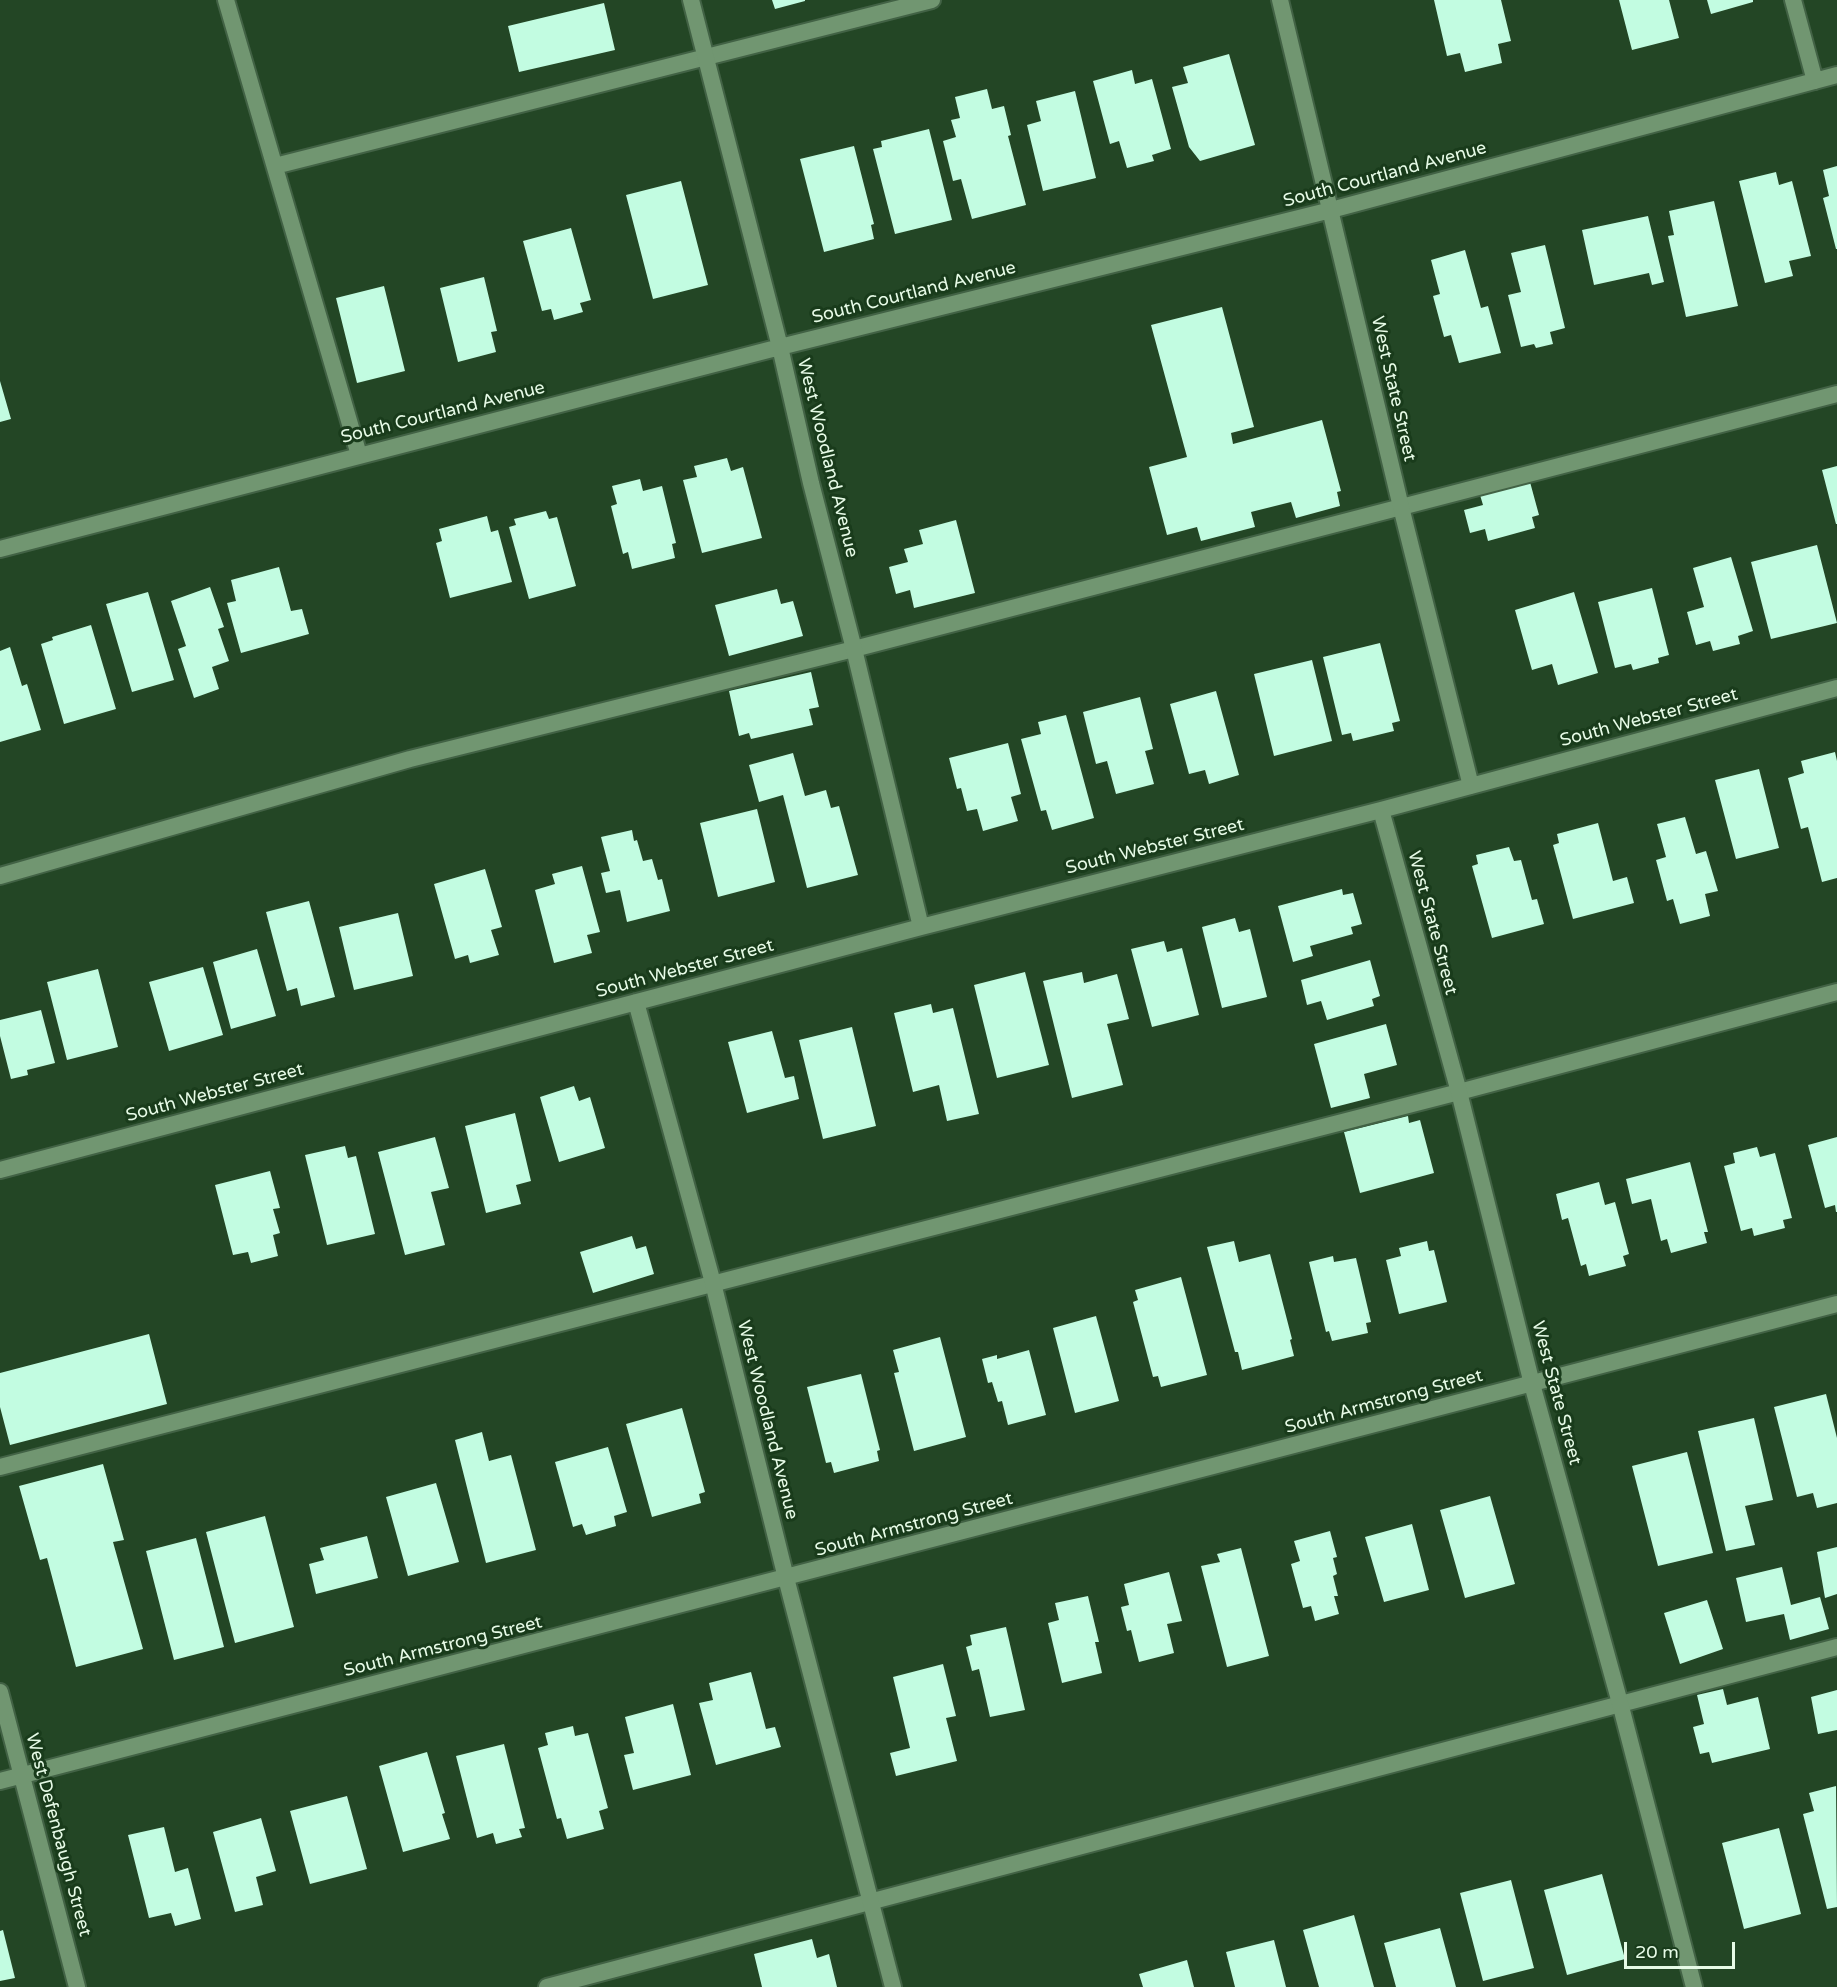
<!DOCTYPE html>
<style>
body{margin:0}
#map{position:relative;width:1837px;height:1987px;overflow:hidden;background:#234625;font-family:"Varela Round",sans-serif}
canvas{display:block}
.scale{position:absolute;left:1624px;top:1942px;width:111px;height:27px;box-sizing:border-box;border:3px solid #e7fbe7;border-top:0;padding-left:8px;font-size:18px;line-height:21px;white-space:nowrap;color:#e7fbe7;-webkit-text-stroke:4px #193b1b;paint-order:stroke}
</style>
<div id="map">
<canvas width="1837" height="1987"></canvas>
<div class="scale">20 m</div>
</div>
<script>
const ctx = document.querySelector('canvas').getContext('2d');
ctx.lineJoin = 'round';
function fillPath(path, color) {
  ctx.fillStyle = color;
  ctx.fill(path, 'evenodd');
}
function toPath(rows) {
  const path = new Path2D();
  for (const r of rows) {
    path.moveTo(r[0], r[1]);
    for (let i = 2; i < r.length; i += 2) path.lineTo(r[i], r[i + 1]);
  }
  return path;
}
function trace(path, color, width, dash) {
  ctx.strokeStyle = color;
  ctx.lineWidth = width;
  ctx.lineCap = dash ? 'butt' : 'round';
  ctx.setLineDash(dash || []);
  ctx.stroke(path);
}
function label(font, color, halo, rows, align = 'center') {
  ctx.font = font + ' "Varela Round",sans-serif';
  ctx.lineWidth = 6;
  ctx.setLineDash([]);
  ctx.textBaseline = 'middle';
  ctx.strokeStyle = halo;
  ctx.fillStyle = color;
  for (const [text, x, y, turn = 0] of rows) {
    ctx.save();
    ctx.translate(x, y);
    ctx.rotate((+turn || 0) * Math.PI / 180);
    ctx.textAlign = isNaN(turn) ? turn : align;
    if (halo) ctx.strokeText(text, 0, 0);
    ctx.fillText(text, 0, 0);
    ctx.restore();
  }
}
fillPath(toPath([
 [772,0,805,0,805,1,775,9],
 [1434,0,1501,0,1511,41,1498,44,1502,63,1465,72,1460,53,1447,56],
 [1619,0,1669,0,1679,38,1632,50],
 [1707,0,1753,0,1753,2,1711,14],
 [604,3,615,50,519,72,508,26],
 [1229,54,1255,145,1200,161,1189,147,1172,87,1188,83,1183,67],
 [1132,70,1135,84,1152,79,1171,149,1152,155,1154,161,1127,168,1119,141,1110,144,1093,81],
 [987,89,992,109,1004,106,1011,135,1008,136,1026,205,972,219,961,179,953,181,943,141,956,137,951,120,960,118,955,97],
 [1075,91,1096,178,1043,191,1027,125,1041,121,1036,101],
 [929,129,952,220,895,234,873,149,882,147,881,141],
 [854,146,874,224,871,225,874,239,824,252,800,159],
 [1837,166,1837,249,1836,249,1823,198,1829,196,1823,170],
 [1776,172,1779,185,1792,181,1811,256,1789,261,1793,276,1765,283,1739,181],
 [681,181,708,285,653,299,626,195],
 [1714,201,1738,306,1686,317,1668,236,1674,235,1669,211],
 [1648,216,1664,282,1652,285,1649,273,1594,285,1582,230],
 [571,228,591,300,580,303,583,312,554,320,551,309,542,311,523,241],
 [1545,245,1565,328,1550,332,1553,344,1536,348,1534,344,1521,347,1508,295,1521,292,1511,253],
 [1465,250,1481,308,1488,306,1501,353,1459,363,1451,335,1444,337,1433,296,1440,294,1431,260],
 [484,277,497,331,491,332,496,352,458,362,440,288],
 [384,286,405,371,357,383,336,298],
 [1222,307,1254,427,1231,433,1233,444,1322,420,1341,491,1337,492,1340,506,1296,518,1291,502,1251,512,1255,527,1201,541,1197,527,1167,535,1149,467,1187,457,1151,325],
 [0,381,11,419,0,422],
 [727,458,731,471,743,467,762,538,702,553,683,480,697,477,694,466],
 [1837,466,1837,524,1836,524,1822,470],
 [640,479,643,491,662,486,676,543,672,544,675,558,632,569,628,552,623,554,611,506,617,504,612,486],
 [1530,482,1539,515,1532,517,1535,528,1488,541,1485,529,1470,533,1464,510,1483,505,1480,495],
 [546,511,549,519,557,517,576,586,529,599,509,527,516,525,514,519],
 [487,516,491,532,498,530,512,582,450,598,436,543,442,541,439,529],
 [956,520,975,593,914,608,910,590,896,594,889,567,908,562,904,549,923,544,919,530],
 [1817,545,1837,623,1771,639,1751,562],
 [1731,557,1753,631,1738,636,1740,644,1713,651,1710,641,1696,645,1687,612,1704,607,1693,568],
 [279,567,291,611,302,609,309,634,241,653,227,603,236,601,231,580],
 [210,587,224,627,218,629,229,661,212,667,219,689,194,698,178,649,186,646,171,601],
 [1652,588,1669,655,1658,658,1659,663,1633,670,1631,664,1615,668,1598,602],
 [777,589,781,604,793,601,803,636,729,656,715,605],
 [148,592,174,680,132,692,106,604],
 [1574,592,1598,673,1558,685,1552,664,1532,670,1515,610],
 [91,625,116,709,64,724,41,644,53,640,52,637],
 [1380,643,1400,721,1392,723,1394,731,1353,741,1351,733,1342,735,1323,657],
 [10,647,22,686,27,684,41,730,0,742,0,651],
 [1312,660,1332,741,1274,756,1254,674],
 [811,672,819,707,809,709,813,725,751,739,749,733,739,736,729,691],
 [1216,691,1239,775,1209,784,1205,770,1189,774,1170,704],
 [1140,697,1153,749,1145,751,1154,784,1116,794,1107,761,1096,764,1083,712],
 [1066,715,1094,818,1052,830,1046,810,1041,811,1021,739,1041,734,1038,722],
 [1008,743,1021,794,1011,797,1018,821,983,831,977,809,967,811,961,788,957,789,949,758],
 [1835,752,1837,761,1837,878,1822,882,1808,827,1801,829,1788,778,1804,773,1801,761],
 [793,753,805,796,826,790,831,808,839,806,858,875,807,888,783,795,759,802,749,765],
 [1759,769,1779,848,1736,859,1715,780],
 [757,809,775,882,718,897,700,823],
 [1685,817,1696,854,1706,851,1718,891,1705,894,1710,916,1680,924,1673,899,1667,901,1656,860,1666,857,1657,824],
 [1598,823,1613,881,1627,877,1634,903,1573,919,1553,845,1559,843,1557,834],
 [632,830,634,841,637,840,643,861,652,859,658,880,662,879,670,911,627,922,620,890,606,893,601,873,610,871,601,837],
 [1509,847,1514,861,1521,860,1532,900,1537,899,1544,924,1492,938,1472,866,1478,864,1476,855],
 [582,866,600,932,587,935,592,953,554,963,535,890,555,884,552,874],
 [485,869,502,927,491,930,499,955,470,963,468,955,455,959,434,884],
 [1342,889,1343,895,1353,893,1362,924,1351,927,1353,934,1310,946,1313,956,1293,962,1278,906],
 [309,901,335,997,301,1006,297,988,287,991,266,912],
 [398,913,413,976,354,990,339,927],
 [1235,918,1239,932,1250,929,1267,997,1222,1008,1202,927],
 [1164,941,1167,952,1182,948,1199,1015,1152,1027,1131,949],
 [257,949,276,1016,231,1029,213,962],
 [1370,960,1380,996,1372,999,1374,1006,1327,1020,1321,1001,1307,1005,1301,980],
 [203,967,223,1035,169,1051,149,982],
 [98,969,118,1047,67,1060,47,982],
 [1025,972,1049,1065,997,1078,974,985],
 [1082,972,1084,983,1117,974,1129,1019,1107,1024,1123,1085,1072,1098,1043,981],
 [931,1004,933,1013,953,1008,979,1114,947,1121,939,1085,913,1092,894,1013],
 [41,1010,55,1063,27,1070,28,1075,11,1079,0,1036,0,1020],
 [1386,1024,1397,1065,1364,1074,1370,1098,1331,1108,1314,1044],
 [852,1027,876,1126,823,1139,799,1040],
 [772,1031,785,1078,794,1076,799,1099,747,1113,728,1042],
 [574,1086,579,1101,590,1097,605,1148,559,1162,540,1097],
 [515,1113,531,1181,516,1185,521,1204,486,1213,465,1126],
 [1408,1116,1409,1123,1420,1120,1434,1173,1360,1193,1344,1132],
 [435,1137,449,1188,431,1192,445,1245,405,1255,378,1152],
 [1837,1137,1837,1212,1836,1212,1835,1205,1825,1208,1808,1145],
 [345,1146,348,1158,356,1156,375,1234,327,1245,305,1155],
 [1757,1147,1760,1157,1775,1153,1792,1218,1783,1220,1785,1228,1754,1236,1752,1228,1741,1231,1724,1166,1735,1163,1733,1153],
 [1690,1162,1708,1232,1704,1232,1707,1243,1671,1253,1667,1239,1661,1241,1651,1199,1632,1204,1626,1179],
 [270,1171,280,1208,273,1209,280,1233,273,1235,278,1256,251,1263,248,1252,233,1255,215,1185],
 [1599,1182,1605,1205,1615,1202,1629,1254,1623,1256,1626,1266,1589,1276,1586,1264,1581,1266,1568,1218,1562,1220,1556,1194],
 [632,1236,636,1249,646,1246,654,1274,593,1293,580,1252],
 [1234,1241,1239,1262,1270,1254,1292,1339,1290,1340,1294,1356,1242,1370,1238,1352,1235,1352,1207,1247],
 [1427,1241,1429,1251,1434,1250,1447,1302,1399,1314,1386,1260,1401,1256,1399,1248],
 [1333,1256,1334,1262,1356,1258,1371,1322,1366,1323,1368,1333,1332,1341,1329,1331,1326,1332,1309,1262],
 [1181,1277,1207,1375,1161,1387,1158,1376,1153,1377,1133,1302,1138,1300,1135,1290],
 [1096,1316,1119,1401,1075,1413,1053,1328],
 [149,1334,167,1404,10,1445,0,1407,0,1373],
 [940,1337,966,1437,914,1451,894,1373,899,1372,893,1350],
 [1029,1350,1046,1415,1008,1425,1002,1401,998,1402,992,1382,988,1383,982,1359,997,1355,997,1359],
 [861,1374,880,1450,877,1451,879,1461,834,1473,831,1462,826,1463,807,1387],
 [1826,1394,1837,1438,1837,1503,1817,1508,1813,1493,1797,1497,1774,1407],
 [682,1408,705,1492,699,1494,701,1503,652,1517,626,1424],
 [1754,1418,1773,1500,1745,1506,1755,1545,1726,1551,1698,1431],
 [482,1432,489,1461,511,1455,536,1550,486,1563,455,1440],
 [608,1447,627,1512,614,1516,616,1526,586,1535,582,1524,573,1527,555,1462],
 [1687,1452,1713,1553,1658,1566,1632,1466],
 [103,1464,124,1540,113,1542,143,1649,76,1667,47,1558,40,1560,19,1486],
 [436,1483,459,1562,408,1576,386,1497],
 [1490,1496,1515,1584,1465,1598,1440,1510],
 [265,1516,294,1627,235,1643,206,1532],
 [1412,1524,1429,1590,1384,1602,1365,1537],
 [1330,1531,1337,1557,1333,1558,1337,1574,1333,1576,1338,1596,1334,1596,1339,1614,1315,1621,1311,1606,1303,1608,1291,1564,1300,1561,1294,1541],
 [367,1536,378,1578,316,1594,309,1564,324,1560,320,1548],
 [196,1538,224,1647,174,1660,146,1551],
 [1837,1547,1837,1594,1825,1598,1817,1552],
 [1241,1548,1269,1656,1227,1667,1201,1566,1220,1562,1217,1554],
 [1782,1567,1791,1605,1820,1597,1829,1629,1790,1640,1784,1614,1746,1622,1736,1578],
 [1169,1572,1182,1621,1167,1624,1174,1653,1139,1662,1131,1630,1127,1631,1121,1607,1129,1605,1124,1584],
 [1088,1596,1099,1642,1095,1642,1102,1673,1062,1683,1048,1623,1059,1620,1055,1603],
 [1707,1600,1723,1649,1680,1664,1664,1613],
 [1006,1627,1025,1710,990,1717,979,1669,972,1671,966,1647,972,1645,970,1635],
 [943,1664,956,1716,946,1718,957,1761,896,1776,890,1753,910,1748,893,1677],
 [751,1672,766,1729,775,1727,781,1747,716,1765,699,1703,713,1700,709,1683],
 [1723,1689,1727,1705,1758,1697,1770,1749,1712,1763,1709,1752,1700,1754,1693,1727,1704,1724,1697,1695],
 [1837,1690,1837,1730,1818,1734,1811,1697],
 [673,1704,691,1775,633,1790,624,1755,634,1753,625,1717],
 [573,1726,575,1736,588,1733,608,1808,599,1811,604,1829,567,1839,561,1818,557,1819,538,1748,548,1745,545,1733],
 [504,1744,525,1828,519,1829,522,1837,496,1844,493,1833,477,1838,456,1756],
 [427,1752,445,1813,442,1814,450,1839,403,1852,379,1766],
 [1836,1786,1837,1907,1827,1909,1803,1814,1814,1811,1809,1793],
 [347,1796,367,1869,310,1884,290,1811],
 [261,1818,276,1871,256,1877,263,1905,235,1912,213,1832],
 [164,1827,175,1872,188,1868,201,1919,175,1926,171,1913,149,1918,128,1835],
 [1779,1828,1801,1914,1744,1929,1722,1843],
 [1602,1874,1625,1959,1567,1975,1544,1890],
 [1511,1880,1534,1968,1483,1981,1460,1893],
 [1354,1915,1374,1987,1319,1987,1303,1930],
 [1440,1928,1456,1987,1396,1987,1384,1943],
 [3,1930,15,1978,0,1981,0,1931],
 [812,1939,817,1958,829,1954,837,1987,762,1987,754,1954],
 [1274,1940,1286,1987,1235,1987,1226,1952],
 [1187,1960,1194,1987,1143,1987,1139,1974]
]), '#c2fce1');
const service = toPath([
 [226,0,359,455],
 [275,166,932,0],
 [0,876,410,759,854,649,1837,394],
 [0,1467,1459,1092,1837,992],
 [547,1987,1837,1647]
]);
const minor = toPath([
 [691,0,780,347,811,483,854,649,921,927],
 [1280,0,1401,507,1471,786],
 [1793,0,1815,81],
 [0,549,780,347,1331,210,1837,75],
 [1381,810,1459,1092,1532,1384,1620,1703,1694,1987],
 [636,1002,713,1283,786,1578,893,1987],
 [0,1170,921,927,1381,810,1837,688],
 [0,1692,77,1987],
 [0,1781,1837,1304]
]);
trace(service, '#426245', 20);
trace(minor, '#426245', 20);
trace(service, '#719671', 16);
trace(minor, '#719671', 16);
label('18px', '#e7fbe7', '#193b1b', [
 ["South Courtland Avenue",1385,175,-15],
 ["South Courtland Avenue",914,293,-14],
 ["West State Street",1393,389,77],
 ["South Courtland Avenue",443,413,-14],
 ["West Woodland Avenue",827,458,76],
 ["South Webster Street",1649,718,-15],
 ["South Webster Street",1155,847,-14],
 ["West State Street",1432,923,75],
 ["South Webster Street",685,969,-15],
 ["South Webster Street",215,1093,-15],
 ["West State Street",1556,1393,75],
 ["South Armstrong Street",1384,1402,-15],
 ["West Woodland Avenue",767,1420,76],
 ["South Armstrong Street",914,1525,-15],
 ["South Armstrong Street",443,1647,-14],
 ["West Defenbaugh Street",58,1835,75]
]);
</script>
